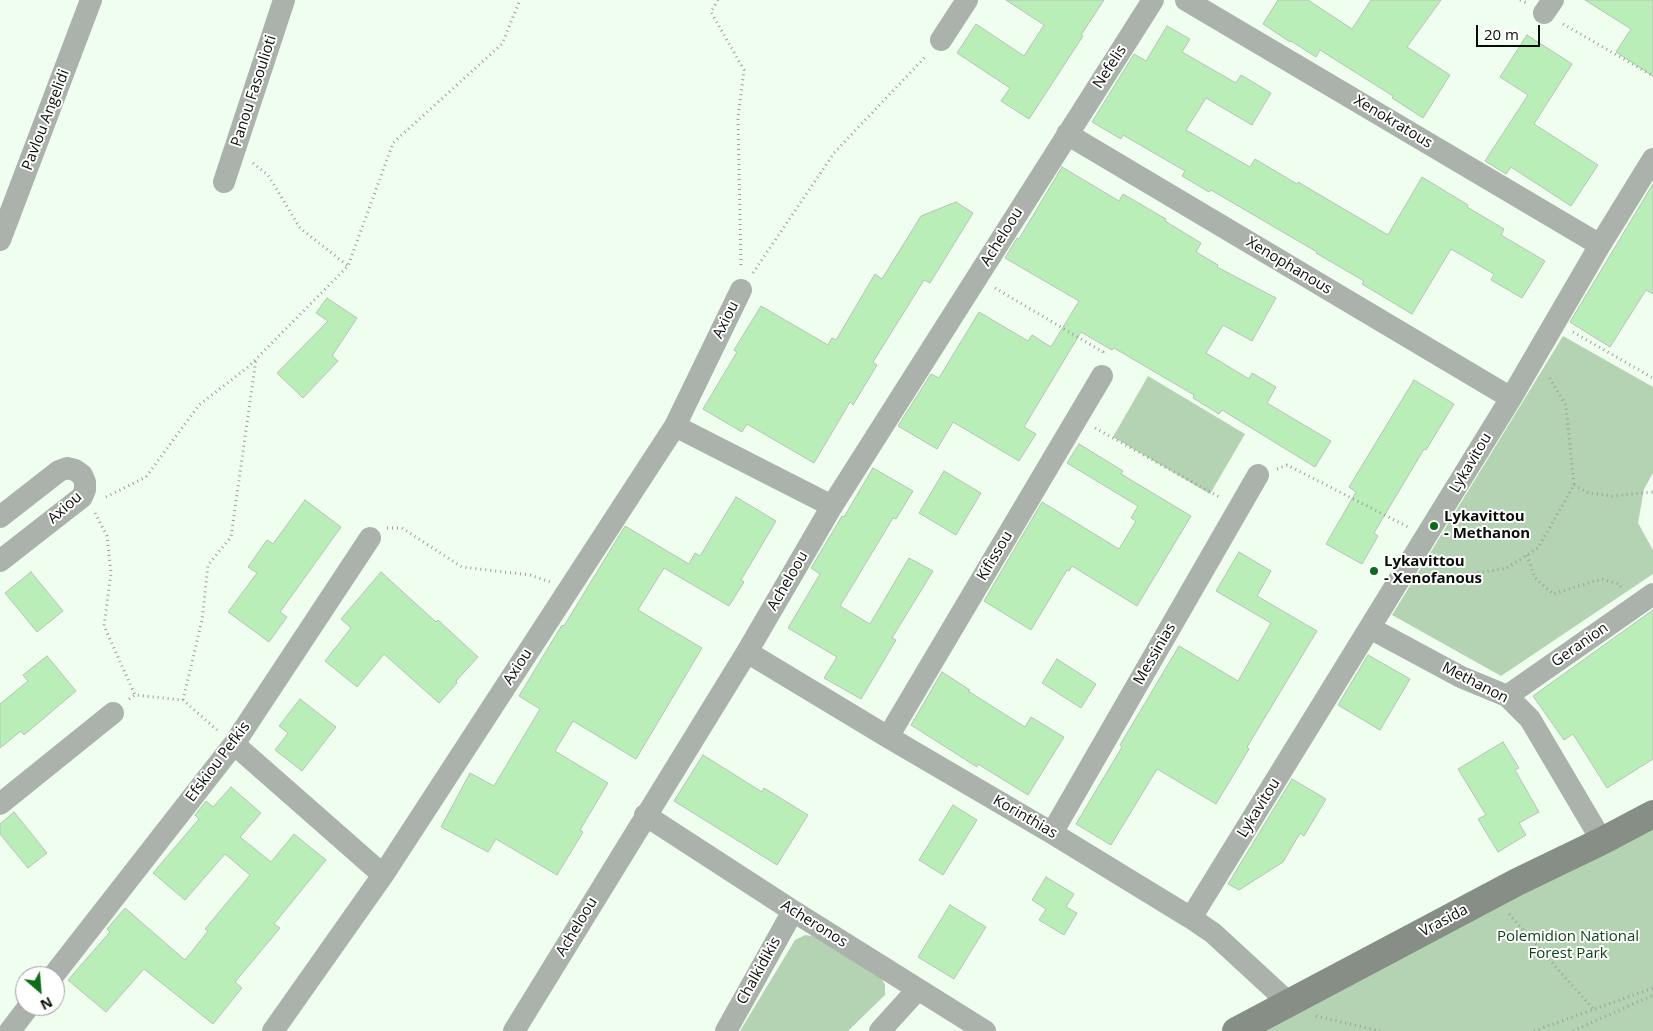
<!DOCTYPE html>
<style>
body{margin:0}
#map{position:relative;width:1653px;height:1031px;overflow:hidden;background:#f0feef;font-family:"Open Sans",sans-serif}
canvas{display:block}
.north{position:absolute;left:15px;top:966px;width:50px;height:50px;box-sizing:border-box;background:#fff;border:1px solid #9d9e9c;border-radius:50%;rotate:153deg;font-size:14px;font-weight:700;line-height:20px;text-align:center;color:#090d08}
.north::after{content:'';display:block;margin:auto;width:18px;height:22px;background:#0d6c18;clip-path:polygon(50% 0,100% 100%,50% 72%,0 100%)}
.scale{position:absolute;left:1476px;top:25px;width:64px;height:22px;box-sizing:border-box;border:2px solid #090d08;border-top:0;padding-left:6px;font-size:15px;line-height:18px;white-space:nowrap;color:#090d08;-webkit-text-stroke:4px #fff;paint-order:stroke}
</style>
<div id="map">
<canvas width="1653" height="1031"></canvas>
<div class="north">N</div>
<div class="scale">20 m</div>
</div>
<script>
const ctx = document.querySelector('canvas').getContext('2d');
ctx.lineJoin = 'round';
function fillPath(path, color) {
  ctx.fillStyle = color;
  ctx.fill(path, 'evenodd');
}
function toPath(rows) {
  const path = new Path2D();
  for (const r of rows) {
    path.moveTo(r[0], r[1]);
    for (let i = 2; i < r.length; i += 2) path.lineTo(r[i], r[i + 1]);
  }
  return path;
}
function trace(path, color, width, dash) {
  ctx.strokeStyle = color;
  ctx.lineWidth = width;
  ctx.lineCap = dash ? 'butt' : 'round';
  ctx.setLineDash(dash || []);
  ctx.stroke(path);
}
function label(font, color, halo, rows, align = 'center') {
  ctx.font = font + ' "Open Sans",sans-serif';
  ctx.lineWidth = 4;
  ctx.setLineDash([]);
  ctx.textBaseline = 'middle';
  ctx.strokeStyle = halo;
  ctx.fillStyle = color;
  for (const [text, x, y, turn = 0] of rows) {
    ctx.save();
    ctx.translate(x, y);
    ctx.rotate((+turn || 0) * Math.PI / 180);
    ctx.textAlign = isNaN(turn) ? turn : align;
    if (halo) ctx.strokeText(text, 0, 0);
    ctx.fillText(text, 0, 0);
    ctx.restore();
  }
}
fillPath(toPath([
 [1563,336,1653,387,1653,473,1644,489,1638,523,1653,550,1653,574,1501,676,1392,615],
 [1148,376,1245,434,1210,494,1113,437],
 [1653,809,1653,1031,1246,1031],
 [805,935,818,937,882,979,885,985,885,995,848,1031,740,1031,795,940]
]), '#b4d3b3');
const building = toPath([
 [1006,0,1104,0,1081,35,1083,36,1029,119,1001,101,1010,88,957,53,976,24,1024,56,1044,25,1006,0],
 [1278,0,1308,0,1352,29,1371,0,1441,0,1407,47,1450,75,1423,118,1392,98,1393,96,1320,50,1316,57,1291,41,1290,42,1263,24,1278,0],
 [1585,0,1653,0,1653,76,1616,52,1631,29,1585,0],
 [1167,26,1190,39,1182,52,1236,83,1241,75,1271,93,1252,125,1206,98,1186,130,1250,167,1255,159,1297,184,1298,182,1388,235,1422,177,1468,205,1467,207,1504,229,1501,235,1545,261,1522,298,1491,280,1494,274,1451,249,1412,314,1362,284,1364,281,1316,253,1317,252,1211,190,1209,192,1182,176,1185,171,1123,135,1121,139,1092,122,1134,54,1146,61,1167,26],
 [1527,35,1572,64,1534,124,1598,165,1571,206,1511,167,1506,174,1485,161,1528,95,1500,77,1527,35],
 [1062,167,1119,201,1123,194,1166,219,1165,221,1201,243,1196,252,1218,265,1217,267,1276,298,1252,341,1223,325,1206,353,1249,379,1252,373,1276,387,1267,403,1331,441,1315,467,1222,410,1219,414,1193,398,1194,395,1114,348,1112,350,1081,332,1024,427,1036,434,1019,461,953,422,937,449,898,426,931,374,939,378,979,312,1028,341,1032,335,1051,347,1079,301,1005,258,1017,238,1019,239,1062,167],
 [1653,184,1653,294,1646,290,1610,347,1570,322,1653,184],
 [956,202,973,213,930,283,924,280,873,362,877,365,853,405,850,402,814,463,747,424,742,432,703,409,737,352,734,350,761,306,828,345,832,338,836,340,875,274,882,279,921,216,956,202],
 [327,298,357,318,332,356,338,361,303,398,277,373,328,321,316,313,327,298],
 [1414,380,1454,404,1426,450,1424,449,1374,533,1378,536,1362,564,1326,544,1356,492,1349,487,1414,380],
 [1079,444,1123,471,1121,474,1191,516,1137,606,1072,566,1069,571,1067,570,1031,630,984,601,1042,502,1119,549,1136,521,1131,518,1138,506,1067,463,1079,444],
 [873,468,913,491,896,519,893,518,840,606,870,624,909,558,933,571,892,638,896,640,861,699,824,678,837,657,788,628,820,574,811,568,842,516,844,517,873,468],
 [944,471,981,493,956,535,919,513,944,471],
 [736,497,776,521,741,580,744,582,729,606,664,568,638,610,702,648,636,759,573,721,555,751,608,783,580,830,583,832,557,875,496,839,488,852,441,827,470,773,494,786,540,709,519,696,562,625,564,626,625,526,689,564,695,553,700,556,736,497],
 [305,500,341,527,280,612,287,617,269,642,228,612,257,573,248,567,267,540,273,544,305,500],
 [1239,552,1271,571,1257,596,1317,631,1247,747,1249,749,1216,804,1157,769,1111,845,1076,824,1122,747,1120,745,1179,646,1238,681,1271,623,1216,591,1239,552],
 [31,572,63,611,37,632,5,593,31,572],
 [381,572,436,622,438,620,478,657,456,681,457,683,439,703,384,654,357,687,325,661,351,628,341,619,381,572],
 [1653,610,1653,759,1607,788,1573,734,1564,740,1533,696,1653,610],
 [1368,655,1410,679,1380,730,1338,705,1368,655],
 [47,656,76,691,24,735,21,731,0,748,0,704,28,681,23,675,47,656],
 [1057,659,1096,684,1081,708,1042,683,1057,659],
 [942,672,970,690,968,691,1025,727,1031,717,1064,737,1028,795,978,764,977,767,911,725,942,672],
 [300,699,336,727,302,771,275,750,288,733,279,726,300,699],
 [1503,742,1519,768,1515,770,1539,812,1519,823,1526,835,1498,852,1478,819,1486,815,1458,769,1503,742],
 [703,755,762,792,764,788,808,815,777,865,674,801,703,755],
 [1292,779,1326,799,1304,836,1300,833,1283,862,1239,890,1228,884,1292,779],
 [231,787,261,813,240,837,271,862,294,834,326,860,274,924,280,928,235,982,242,988,213,1024,144,969,106,1012,68,980,110,932,107,929,125,908,185,960,208,931,205,929,250,875,225,854,185,900,153,873,199,819,195,815,206,801,213,807,231,787],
 [953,805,977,820,943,875,919,860,953,805],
 [14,812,47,853,28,868,0,834,0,824,14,812],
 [1046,877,1074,894,1066,907,1077,913,1064,935,1039,920,1046,909,1032,900,1046,877],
 [950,905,986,927,954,979,918,957,950,905]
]);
fillPath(building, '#baeeb9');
trace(building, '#b6c3b5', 1);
trace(toPath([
 [718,0,711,12,744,70,738,118,741,269],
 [1520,0,1527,3],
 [1563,24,1653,76],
 [253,163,268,175,300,228,348,266],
 [753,273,834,153,926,56],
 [995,288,1103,352,1103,355],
 [1573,332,1653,378],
 [1095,428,1221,498],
 [1277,469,1287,465,1408,527],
 [1574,485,1588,493,1612,496,1653,492],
 [106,497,146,477,199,405,248,367,348,266,393,143,502,44,520,0],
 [95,513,107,536,111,573,104,626,135,695],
 [387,528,402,528,462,567,530,575,550,582],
 [1527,555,1535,578,1553,594,1602,579,1619,584,1623,590],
 [1424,578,1431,581,1507,568,1538,548,1574,485,1566,406,1548,375],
 [129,699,135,695,183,700,217,730],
 [183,700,202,620,208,565,231,537,256,359],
 [1509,914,1594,1010],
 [1316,1016,1380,1031],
 [1534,1031,1653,988],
 [1573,1031,1653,995]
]), '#98a297', 3, [1, 4]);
trace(toPath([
 [1186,0,1600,245],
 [1544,13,1553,0],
 [941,40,967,0],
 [1067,134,1511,398],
 [224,182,284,0],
 [0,240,91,0],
 [675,426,832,506],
 [0,517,59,471,67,468,75,470,82,475,85,482,85,490,82,497,0,561],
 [1370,628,1461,677,1507,696,1530,719,1602,841],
 [747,652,888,737,1052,833,1191,918,1213,933,1289,1003],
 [1507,696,1653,594],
 [888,737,1102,376],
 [234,744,383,875],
 [0,804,113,713],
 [645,815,793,911,985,1031],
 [1052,833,1258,475],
 [1191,918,1511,398,1600,245,1653,159],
 [53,976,234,744,370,538],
 [10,1031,29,1006],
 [273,1031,383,875,675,426,741,290],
 [514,1031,747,652,832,506,1153,0],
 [726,1031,793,911],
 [880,1031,918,989]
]), '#abb1ab', 22);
trace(toPath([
 [1236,1031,1517,882,1602,841,1653,814]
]), '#868e85', 28);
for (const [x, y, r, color] of [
 [1434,526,5,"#0d6c18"],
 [1374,571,5,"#0d6c18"]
]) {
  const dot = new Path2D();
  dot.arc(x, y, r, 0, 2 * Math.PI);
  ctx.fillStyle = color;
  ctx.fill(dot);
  trace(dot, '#fff', 2);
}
label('15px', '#090d08', '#fff', [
 ["Nefelis",1110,67,-57],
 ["Panou Fasoulioti",254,91,-72],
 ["Pavlou Angelidi",46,120,-69],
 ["Xenokratous",1393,122,31],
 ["Acheloou",1002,237,-58],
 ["Xenophanous",1289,266,31],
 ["Axiou",726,320,-64],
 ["Lykavitou",1471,463,-59],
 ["Axiou",65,508,-41],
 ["Kifissou",995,556,-59],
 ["Acheloou",788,581,-60],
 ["Geranion",1580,645,-35],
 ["Messinias",1155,654,-60],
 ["Axiou",518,667,-57],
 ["Methanon",1475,683,27],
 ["Efskiou Pefkis",218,762,-53],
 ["Lykavitou",1259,808,-58],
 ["Korinthias",1025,817,30],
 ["Vrasida",1444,921,-28],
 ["Acheronos",814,924,32],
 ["Acheloou",577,927,-59],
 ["Chalkidikis",759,971,-61]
]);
label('bold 15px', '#090d08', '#fff', [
 ["Lykavittou",1444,517],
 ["- Methanon",1444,534],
 ["Lykavittou",1384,562],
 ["- Xenofanous",1384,579]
], 'left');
label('15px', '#0e4312', '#fff', [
 ["Polemidion National",1568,937],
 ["Forest Park",1568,954]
]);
</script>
